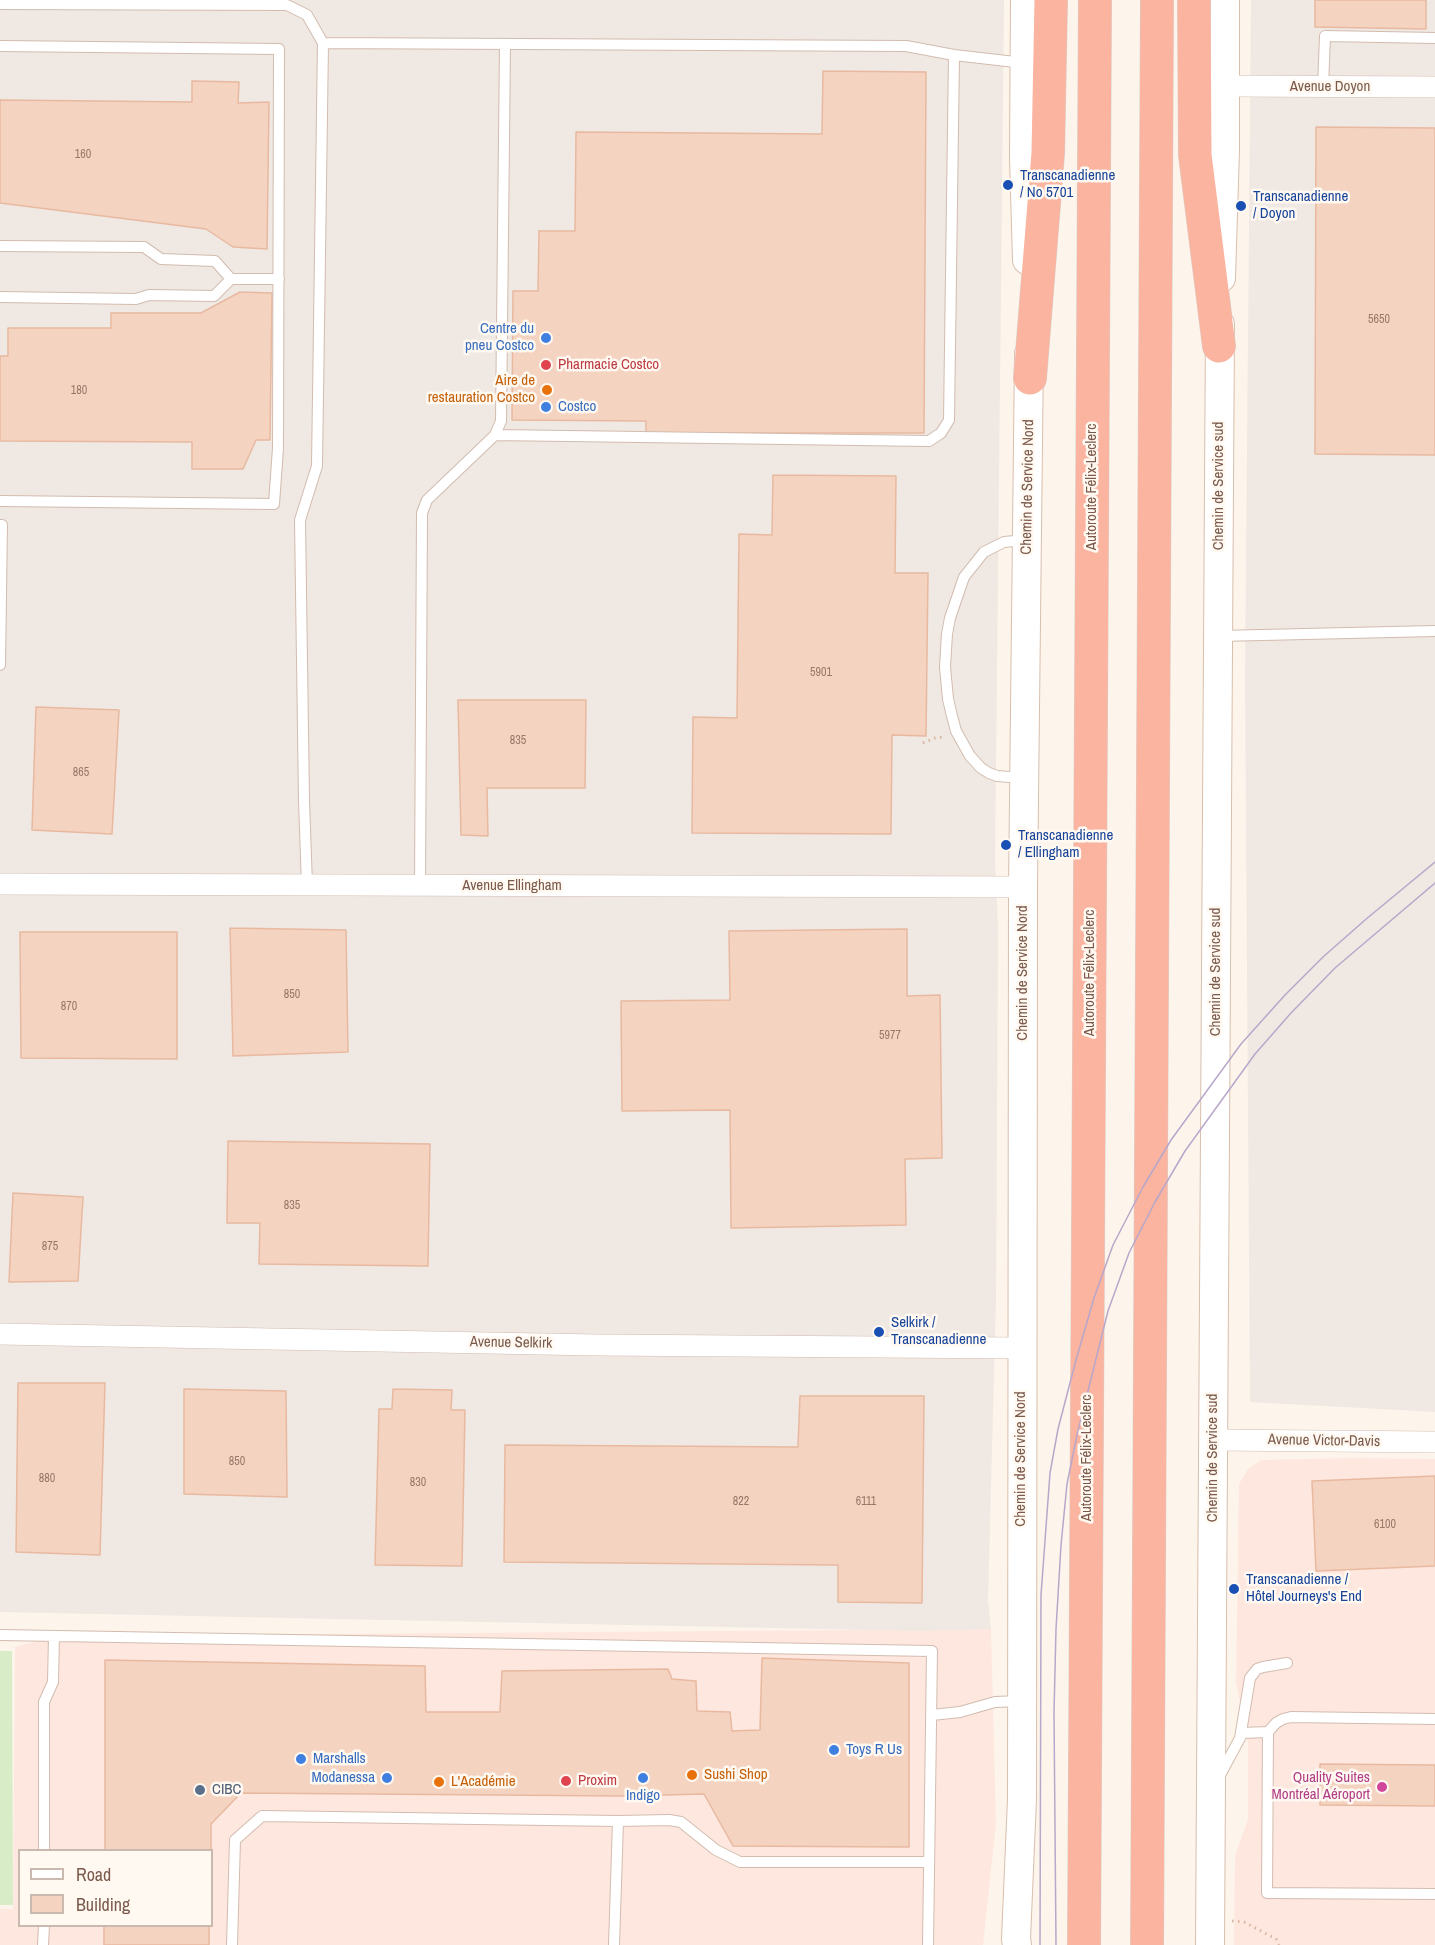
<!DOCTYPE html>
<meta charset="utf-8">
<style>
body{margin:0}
#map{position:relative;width:1435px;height:1945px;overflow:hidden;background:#fdf5eb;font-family:"Archivo Narrow",sans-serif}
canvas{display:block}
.legend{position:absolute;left:18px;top:1849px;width:195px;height:78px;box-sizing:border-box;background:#fff9f2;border:2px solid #cab9af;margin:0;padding:8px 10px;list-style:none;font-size:18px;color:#7b5a4b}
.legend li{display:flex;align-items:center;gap:12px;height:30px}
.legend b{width:30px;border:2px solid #cab9af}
</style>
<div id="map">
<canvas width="1435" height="1945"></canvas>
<ul class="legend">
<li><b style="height:8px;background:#fff"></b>Road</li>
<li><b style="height:16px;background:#f4d3c1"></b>Building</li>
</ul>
</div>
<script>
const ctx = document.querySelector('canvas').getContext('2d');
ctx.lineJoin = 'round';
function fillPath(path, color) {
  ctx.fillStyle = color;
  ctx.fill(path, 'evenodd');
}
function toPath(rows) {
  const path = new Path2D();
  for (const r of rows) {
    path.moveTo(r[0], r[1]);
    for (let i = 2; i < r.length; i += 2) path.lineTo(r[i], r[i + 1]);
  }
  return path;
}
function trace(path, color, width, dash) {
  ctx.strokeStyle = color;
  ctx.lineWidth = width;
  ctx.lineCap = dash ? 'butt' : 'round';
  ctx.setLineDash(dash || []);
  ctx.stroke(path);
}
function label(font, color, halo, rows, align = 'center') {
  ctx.font = font + ' "Archivo Narrow",sans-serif';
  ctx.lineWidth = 5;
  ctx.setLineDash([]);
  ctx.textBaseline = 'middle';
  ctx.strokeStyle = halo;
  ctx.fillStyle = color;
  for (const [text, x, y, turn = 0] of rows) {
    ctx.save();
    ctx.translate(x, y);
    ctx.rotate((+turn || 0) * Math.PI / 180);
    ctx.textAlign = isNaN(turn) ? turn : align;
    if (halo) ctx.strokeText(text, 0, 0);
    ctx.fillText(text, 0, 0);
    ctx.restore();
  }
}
fillPath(toPath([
 [1352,1458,1435,1459,1435,1945,1234,1945,1235,1856,1248,1819,1248,1745,1236,1682,1239,1484,1248,1469,1261,1460],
 [991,1629,996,1824,983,1945,0,1945,0,1909,13,1909,15,1647,54,1636],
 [20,1850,212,1850,212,1926,20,1926]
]), '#fee7de');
fillPath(toPath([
 [0,0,1004,0,995,861,998,928,996,1298,988,1600,991,1629,919,1631,0,1612],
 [1251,0,1435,0,1435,1412,1250,1402,1245,678]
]), '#efe8e3');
fillPath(toPath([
 [0,1651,12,1651,13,1905,0,1905]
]), '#d8edc7');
const building = toPath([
 [1315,0,1426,0,1426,29,1315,27,1315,0],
 [823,71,926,72,924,433,646,433,646,421,512,420,513,291,538,291,539,231,575,231,576,132,822,134,823,71],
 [192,81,239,82,238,103,269,102,267,249,233,247,206,229,0,203,0,100,192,102,192,81],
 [1316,127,1435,128,1435,455,1315,454,1316,127],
 [240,292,272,293,270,440,256,440,243,469,192,469,192,442,0,441,0,356,8,356,8,328,111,328,111,313,201,313,240,292],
 [773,475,896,476,895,573,928,573,926,736,892,735,891,834,692,833,693,717,737,718,739,534,772,535,773,475],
 [458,700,586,700,585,788,487,788,488,836,461,835,458,700],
 [36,707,119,710,112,834,32,830,36,707],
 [230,928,346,930,348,1052,233,1056,230,928],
 [907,929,907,996,940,995,942,1158,905,1159,906,1225,731,1228,730,1110,622,1111,621,1001,730,1000,729,931,907,929],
 [20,932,177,932,177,1059,21,1058,20,932],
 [228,1141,430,1144,428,1266,259,1264,260,1223,227,1223,228,1141],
 [13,1193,83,1197,78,1281,9,1282,13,1193],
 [18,1383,105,1383,100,1555,16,1552,18,1383],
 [184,1389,286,1391,287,1497,184,1494,184,1389],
 [393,1389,452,1390,451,1410,465,1410,462,1566,375,1565,379,1409,392,1409,393,1389],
 [800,1396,924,1396,922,1603,838,1602,838,1565,504,1562,505,1445,798,1447,800,1396],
 [1435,1476,1435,1566,1316,1571,1312,1481,1435,1476],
 [762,1658,909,1663,909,1847,733,1846,704,1794,622,1796,241,1793,211,1824,211,1850,105,1850,105,1660,425,1666,426,1712,500,1712,502,1671,668,1669,672,1679,696,1681,697,1711,730,1712,732,1731,760,1730,762,1658],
 [1320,1764,1435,1765,1435,1806,1320,1805,1320,1764],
 [104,1926,209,1926,209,1945,104,1945,104,1926]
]);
fillPath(building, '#f4d3c1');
trace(building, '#e8b9a0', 1.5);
const service = toPath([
 [0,4,287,5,307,15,323,43,906,46,954,55,1024,63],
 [0,46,279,49,278,448,274,504,0,501],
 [1323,87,1325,36,1435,38],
 [0,246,144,247,161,259,215,261,231,279,214,296,149,295,136,299,0,297],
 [231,279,279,279],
 [495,435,929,441,941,433,949,420,954,55],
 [0,525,2,525,0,665],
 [1219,636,1435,631],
 [1023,778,997,776,989,773,981,768,970,756,956,731,952,716,948,699,945,667,947,634,950,618,964,577,984,552,1004,542,1026,540],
 [307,885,304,801,300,520,317,466,323,43],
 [420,886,422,513,427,500,495,435,501,421,505,44],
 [0,1635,932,1651,928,1945],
 [932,1715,960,1712,995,1702,1021,1701],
 [1435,1719,1291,1717,1283,1719,1276,1723,1268,1732,1267,1893,1435,1894],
 [1241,1733,1268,1732],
 [1219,1777,1240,1738,1250,1678,1257,1669,1263,1667,1287,1663],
 [44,1850,44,1702,53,1682,54,1636],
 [43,1945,44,1926],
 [232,1945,235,1840,262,1816,618,1821,669,1820,681,1822,716,1850,740,1862,928,1862],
 [614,1945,618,1821]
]);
const minor = toPath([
 [1225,86,1435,87],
 [0,884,1023,887],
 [0,1334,596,1345,1021,1348],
 [1213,1440,1435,1442]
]);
const secondary = toPath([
 [1025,0,1024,157,1027,260],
 [1221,278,1225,150,1225,0],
 [1017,1945,1016,1939,1022,1799,1023,887,1029,354],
 [1210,1945,1220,324]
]);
const motorway = toPath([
 [1194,0,1195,155,1219,346],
 [1030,378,1048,153,1051,0],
 [1084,1945,1095,0],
 [1147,1945,1157,0]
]);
trace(service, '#d2bcaf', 12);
trace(minor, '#d2bcaf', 22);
trace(secondary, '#d7bfae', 30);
trace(motorway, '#dad1cd', 34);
trace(toPath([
 [923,743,935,738,944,737],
 [1232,1921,1244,1922,1276,1939,1279,1945]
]), '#dab6a3', 3, [1.5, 4.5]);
trace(service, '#fff', 10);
trace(minor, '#fff', 21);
trace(secondary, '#fff', 28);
trace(motorway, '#fab4a0', 33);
trace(toPath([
 [1040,1945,1041,1595,1050,1473,1058,1429,1076,1360,1094,1298,1113,1245,1143,1187,1171,1140,1241,1044,1285,995,1323,957,1365,920,1435,862],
 [1056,1945,1054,1712,1056,1629,1061,1545,1067,1484,1077,1435,1108,1311,1129,1253,1155,1202,1185,1151,1255,1054,1291,1013,1335,968,1435,883]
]), '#b8a7ca', 1.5);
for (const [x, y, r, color] of [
 [1008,185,6,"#1a4fb4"],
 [1241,206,6,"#1a4fb4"],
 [546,338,6,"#3f7fe0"],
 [546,365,6,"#e0444e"],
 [547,390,6,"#e8710a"],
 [546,407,6,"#3f7fe0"],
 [1006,845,6,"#1a4fb4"],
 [879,1332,6,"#1a4fb4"],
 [1234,1589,6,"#1a4fb4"],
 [834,1750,6,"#3f7fe0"],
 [301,1759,6,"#3f7fe0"],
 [692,1775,6,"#e8710a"],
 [387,1778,6,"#3f7fe0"],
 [643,1778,6,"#3f7fe0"],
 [566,1781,6,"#e0444e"],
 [439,1782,6,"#e8710a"],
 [1382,1787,6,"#d1479c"],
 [200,1790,6,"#5c6f8a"]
]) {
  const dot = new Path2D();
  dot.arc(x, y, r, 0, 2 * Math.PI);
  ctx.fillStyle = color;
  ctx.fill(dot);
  trace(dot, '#fff9f2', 2);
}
label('12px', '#997868', null, [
 ["160",83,155],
 ["5650",1379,320],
 ["180",79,391],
 ["5901",821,673],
 ["835",518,741],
 ["865",81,773],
 ["850",292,995],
 ["870",69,1007],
 ["5977",890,1036],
 ["835",292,1206],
 ["875",50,1247],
 ["850",237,1462],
 ["880",47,1479],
 ["830",418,1483],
 ["822",741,1502],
 ["6111",866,1502],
 ["6100",1385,1525]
]);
label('15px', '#7b5a4b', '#fff9f2', [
 ["Avenue Doyon",1330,87],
 ["Chemin de Service sud",1219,486,-90],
 ["Chemin de Service Nord",1028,487,-89],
 ["Autoroute Félix-Leclerc",1092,487,-90],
 ["Avenue Ellingham",512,886],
 ["Chemin de Service sud",1216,972,-90],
 ["Chemin de Service Nord",1023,973,-90],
 ["Autoroute Félix-Leclerc",1090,973,-90],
 ["Avenue Selkirk",511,1343,1],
 ["Avenue Victor-Davis",1324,1441,1],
 ["Autoroute Félix-Leclerc",1087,1458,-90],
 ["Chemin de Service sud",1213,1458,-90],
 ["Chemin de Service Nord",1021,1459,-90]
]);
label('15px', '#164399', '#fff9f2', [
 ["Transcanadienne",1020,176],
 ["/ No 5701",1020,193],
 ["Transcanadienne",1253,197],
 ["/ Doyon",1253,214],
 ["Transcanadienne",1018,836],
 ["/ Ellingham",1018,853],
 ["Selkirk /",891,1323],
 ["Transcanadienne",891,1340],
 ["Transcanadienne /",1246,1580],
 ["Hôtel Journeys's End",1246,1597]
], 'left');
label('15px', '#366cbe', '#fff9f2', [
 ["Centre du",534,329,"right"],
 ["pneu Costco",534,346,"right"],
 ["Costco",558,407],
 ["Toys R Us",846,1750],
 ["Marshalls",313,1759],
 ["Modanessa",375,1778,"right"],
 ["Indigo",643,1796,"center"]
], 'left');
label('15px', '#be3a42', '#fff9f2', [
 ["Pharmacie Costco",558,365],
 ["Proxim",578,1781]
], 'left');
label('15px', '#c56008', '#fff9f2', [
 ["Aire de",535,381,"right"],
 ["restauration Costco",535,398,"right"],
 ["Sushi Shop",704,1775],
 ["L'Académie",451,1782]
], 'left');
label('15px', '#b23c85', '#fff9f2', [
 ["Quality Suites",1370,1778],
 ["Montréal Aéroport",1370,1795]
], 'right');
label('15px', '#4e5e75', '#fff9f2', [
 ["CIBC",212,1790]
], 'left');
</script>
